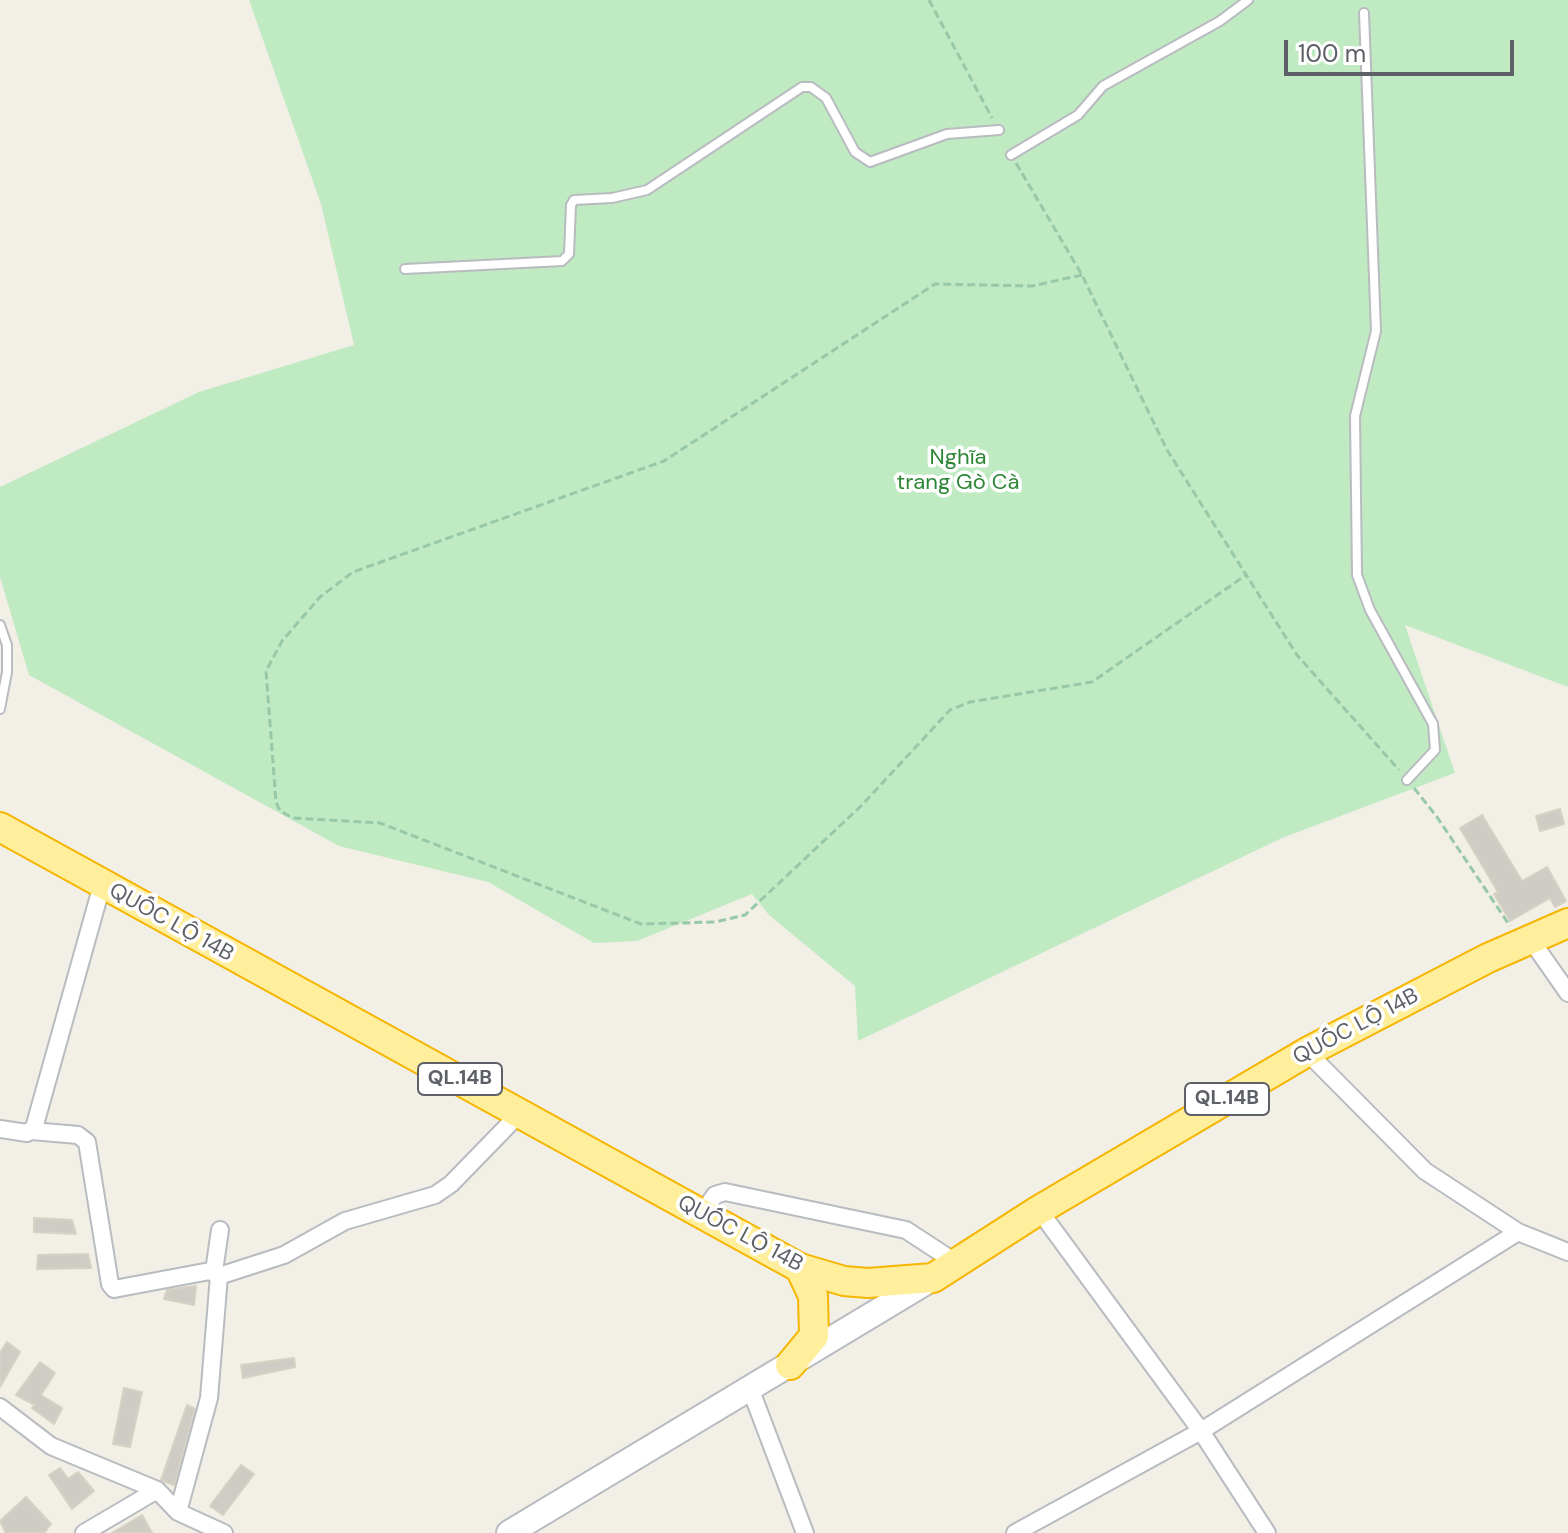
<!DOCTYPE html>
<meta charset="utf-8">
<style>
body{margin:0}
#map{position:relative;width:1568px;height:1533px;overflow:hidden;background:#f1efe6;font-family:"DM Sans",sans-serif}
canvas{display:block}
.scale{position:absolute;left:1284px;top:40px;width:230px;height:36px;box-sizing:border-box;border:4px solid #5d6167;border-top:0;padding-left:10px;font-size:24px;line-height:28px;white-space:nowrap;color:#5d6167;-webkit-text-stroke:6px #fff;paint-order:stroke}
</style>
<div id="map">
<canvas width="1568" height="1533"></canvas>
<div class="scale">100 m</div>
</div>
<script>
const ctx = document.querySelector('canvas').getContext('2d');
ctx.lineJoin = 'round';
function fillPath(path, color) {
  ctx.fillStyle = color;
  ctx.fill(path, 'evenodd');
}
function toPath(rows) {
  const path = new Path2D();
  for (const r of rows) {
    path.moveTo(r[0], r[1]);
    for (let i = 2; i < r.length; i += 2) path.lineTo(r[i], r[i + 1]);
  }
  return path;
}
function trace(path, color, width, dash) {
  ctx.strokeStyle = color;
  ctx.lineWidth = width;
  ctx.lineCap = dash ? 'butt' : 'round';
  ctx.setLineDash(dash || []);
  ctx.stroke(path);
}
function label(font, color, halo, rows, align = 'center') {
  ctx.font = font + ' "DM Sans",sans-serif';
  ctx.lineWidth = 7;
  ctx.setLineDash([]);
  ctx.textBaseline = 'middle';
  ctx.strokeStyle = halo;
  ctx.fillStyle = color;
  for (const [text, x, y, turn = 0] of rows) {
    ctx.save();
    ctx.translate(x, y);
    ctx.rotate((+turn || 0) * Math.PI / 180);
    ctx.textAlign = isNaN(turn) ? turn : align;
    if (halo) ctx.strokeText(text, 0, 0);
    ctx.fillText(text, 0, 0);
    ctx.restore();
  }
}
fillPath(toPath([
 [249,0,1568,0,1568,687,1405,625,1455,773,1282,838,858,1041,855,986,769,915,752,894,637,941,594,943,488,882,339,846,29,675,0,577,0,487,199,392,354,345,321,204]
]), '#c0eac2');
const building = toPath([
 [1560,809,1564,824,1540,831,1536,816,1560,809],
 [1482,815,1522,881,1547,867,1566,901,1555,907,1550,898,1510,921,1494,894,1498,892,1460,828,1482,815],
 [34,1218,72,1220,76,1234,34,1232,34,1218],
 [88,1254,91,1268,37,1269,38,1255,88,1254],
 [196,1286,194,1305,164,1299,167,1290,196,1286],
 [7,1342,20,1352,0,1387,0,1353,7,1342],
 [294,1358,295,1367,243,1378,241,1365,294,1358],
 [40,1362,55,1373,41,1395,62,1408,54,1424,32,1408,35,1405,16,1395,40,1362],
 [124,1388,142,1392,130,1447,113,1444,124,1388],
 [187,1405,195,1409,174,1485,161,1480,187,1405],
 [241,1465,254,1474,223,1515,210,1506,241,1465],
 [60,1468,68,1479,78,1472,94,1491,72,1509,49,1475,60,1468],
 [26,1497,51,1524,44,1533,6,1533,0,1521,26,1497],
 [142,1515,152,1533,112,1533,142,1515]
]);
fillPath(building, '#ceccc4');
trace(building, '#d6d1c3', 2);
const service = toPath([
 [1364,13,1376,331,1355,416,1357,575,1370,610,1433,724,1435,750,1407,780],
 [1011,155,1078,115,1103,86,1220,21,1248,0],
 [405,269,562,261,569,254,571,205,574,200,612,198,647,190,802,87,811,87,826,98,855,152,870,162,947,134,999,130],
 [0,625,7,645,7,672,0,709]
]);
const minor = toPath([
 [1531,940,1568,993],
 [1307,1052,1425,1171,1518,1232,1568,1252],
 [0,1129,27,1133,34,1128,102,885],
 [32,1131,78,1135,87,1142,110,1284,114,1289,210,1271,219,1276,209,1398,178,1512],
 [1039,1210,1201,1431,1267,1533],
 [701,1215,715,1195,725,1192,906,1230,958,1264],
 [214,1271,220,1230],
 [219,1276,284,1255,345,1221,435,1195,451,1184,521,1112],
 [750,1388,805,1533],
 [0,1407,51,1446,157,1490,178,1512,224,1533],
 [84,1533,157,1490],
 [1015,1533,1201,1431,1518,1232]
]);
const secondary = toPath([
 [509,1533,933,1278]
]);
const trunk = toPath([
 [0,827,800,1268,844,1281,868,1283,933,1278,1039,1210,1307,1052,1488,958,1568,923],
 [790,1365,814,1336,813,1296,800,1268]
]);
trace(service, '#b8bbc0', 12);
trace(minor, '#b8bbc0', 20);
trace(secondary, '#b9bcc2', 28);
trace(trunk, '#f6b500', 32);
trace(toPath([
 [929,0,992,118],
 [1016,163,1082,275,1167,450,1297,655,1399,770],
 [1082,275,1032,286,935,284,664,461,353,572,320,597,282,641,266,671,276,802,280,811,293,818,380,823,641,924,715,922,745,915,861,806,950,710,970,702,1092,682,1246,575],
 [1414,788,1437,817,1510,926]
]), '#97c9a8', 3, [8, 4]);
trace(service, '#fff', 8);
trace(minor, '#fff', 16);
trace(secondary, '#fff', 24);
trace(trunk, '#ffef9d', 28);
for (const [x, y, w] of [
 [460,1079,84],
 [1227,1099,84]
]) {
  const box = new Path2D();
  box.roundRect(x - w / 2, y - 16, w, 32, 6);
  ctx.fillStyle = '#fff';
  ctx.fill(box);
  trace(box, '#5d6167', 2);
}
label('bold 20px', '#5d6167', null, [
 ["QL.14B",460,1079],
 ["QL.14B",1227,1099]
]);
label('22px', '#2d8636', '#fff', [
 ["Nghĩa",958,458],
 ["trang Gò Cà",958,483]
]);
label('22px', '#5d6167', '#fff', [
 ["QUỐC LỘ 14B",171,923,29],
 ["QUỐC LỘ 14B",1356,1027,-28],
 ["QUỐC LỘ 14B",740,1234,28]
]);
</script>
